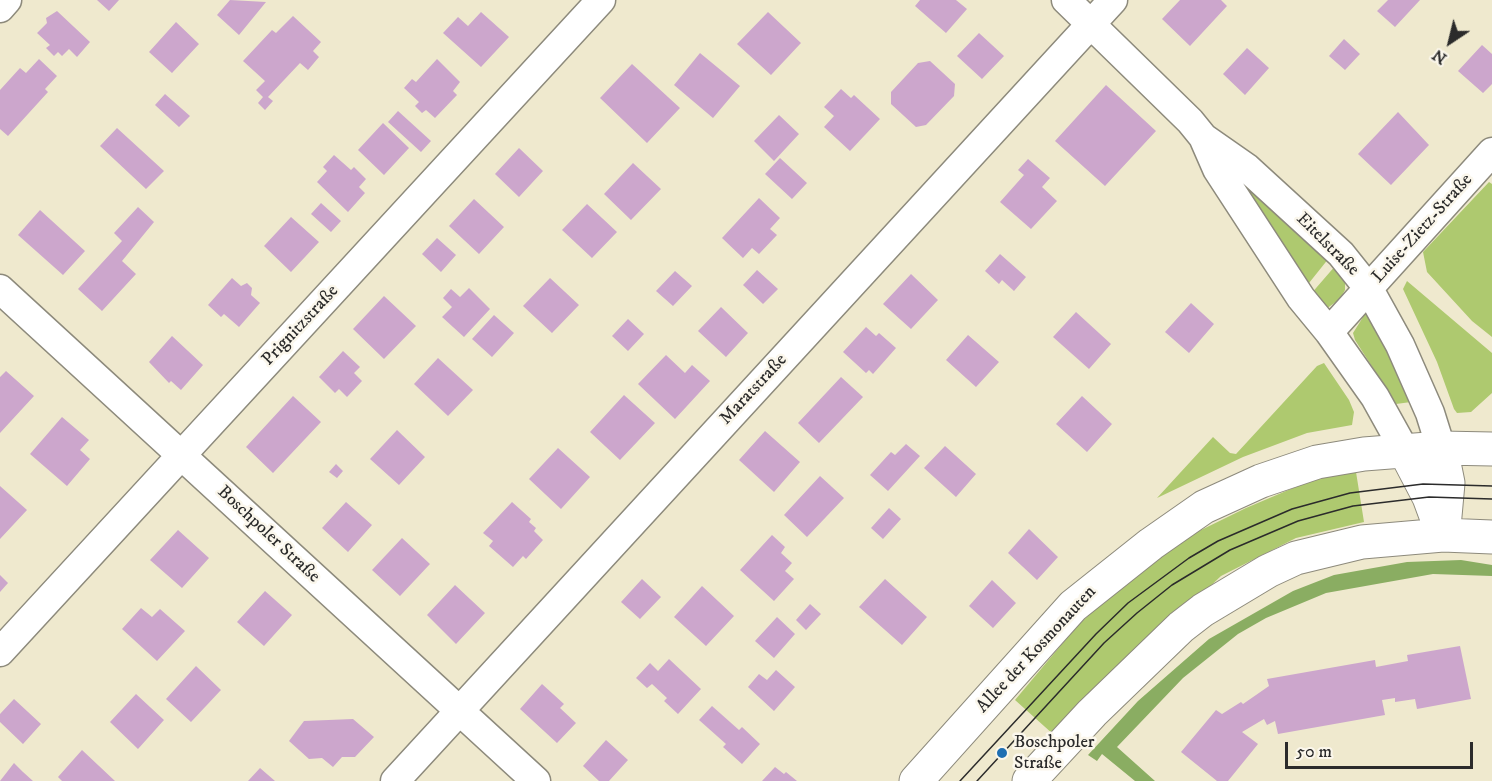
<!DOCTYPE html>
<meta charset="utf-8">
<style>
body{margin:0}
#map{position:relative;width:1492px;height:781px;overflow:hidden;background:#efe9ce;font-family:"IM FELL DW Pica",serif}
canvas{display:block}
.north{position:absolute;left:1420px;top:12px;width:60px;height:60px;-webkit-text-stroke:4px #fbf7ec;paint-order:stroke;rotate:215deg;font-size:16px;font-weight:700;line-height:24px;text-align:center;color:#2b2b2b}
.north::after{content:'';display:block;margin:auto;width:21px;height:27px;background:#2b2b2b;clip-path:polygon(50% 0,100% 100%,50% 72%,0 100%)}
.scale{position:absolute;left:1285px;top:742px;width:188px;height:27px;box-sizing:border-box;border:3px solid #2b2b2b;border-top:0;padding-left:8px;font-size:18px;line-height:21px;white-space:nowrap;color:#2b2b2b;-webkit-text-stroke:4px #fbf7ec;paint-order:stroke}
</style>
<div id="map">
<canvas width="1492" height="781"></canvas>
<div class="north">N</div>
<div class="scale">50 m</div>
</div>
<script>
const ctx = document.querySelector('canvas').getContext('2d');
ctx.lineJoin = 'round';
function fillPath(path, color) {
  ctx.fillStyle = color;
  ctx.fill(path, 'evenodd');
}
function toPath(rows) {
  const path = new Path2D();
  for (const r of rows) {
    path.moveTo(r[0], r[1]);
    for (let i = 2; i < r.length; i += 2) path.lineTo(r[i], r[i + 1]);
  }
  return path;
}
function trace(path, color, width, dash) {
  ctx.strokeStyle = color;
  ctx.lineWidth = width;
  ctx.lineCap = dash ? 'butt' : 'round';
  ctx.setLineDash(dash || []);
  ctx.stroke(path);
}
function label(font, color, halo, rows, align = 'center') {
  ctx.font = font + ' "IM FELL DW Pica",serif';
  ctx.lineWidth = 5;
  ctx.setLineDash([]);
  ctx.textBaseline = 'middle';
  ctx.strokeStyle = halo;
  ctx.fillStyle = color;
  for (const [text, x, y, turn = 0] of rows) {
    ctx.save();
    ctx.translate(x, y);
    ctx.rotate((+turn || 0) * Math.PI / 180);
    ctx.textAlign = isNaN(turn) ? turn : align;
    if (halo) ctx.strokeText(text, 0, 0);
    ctx.fillText(text, 0, 0);
    ctx.restore();
  }
}
fillPath(toPath([
 [1226,168,1329,258,1305,288],
 [1489,182,1492,184,1492,337,1472,321,1427,272,1423,252],
 [1336,265,1345,280,1345,290,1340,299,1326,309,1310,295],
 [1407,281,1492,353,1492,393,1471,412,1457,413,1454,409,1437,362,1403,289],
 [1365,314,1372,314,1411,402,1396,404,1355,340,1353,333],
 [1324,363,1349,400,1354,412,1352,425,1307,433,1243,457,1157,498,1213,437,1230,453,1236,454,1317,366],
 [1356,472,1364,522,1296,538,1221,576,1054,735,1015,700,1078,625,1125,582,1195,533,1246,508,1312,480]
]), '#aec96f');
fillPath(toPath([
 [1461,560,1492,565,1492,576,1433,574,1326,593,1266,618,1238,634,1183,678,1117,747,1155,781,1135,781,1102,754,1097,761,1088,755,1138,701,1209,639,1293,591,1334,575,1407,562]
]), '#8aad62');
fillPath(toPath([
 [97,0,119,0,109,11],
 [230,0,266,2,239,35,217,15],
 [920,0,956,0,967,9,946,33,915,6],
 [1180,0,1221,0,1227,6,1190,46,1162,19],
 [1388,0,1420,0,1395,27,1377,11],
 [57,11,90,42,77,57,69,49,62,56,58,52,54,56,46,48,50,45,37,33,47,23,46,18],
 [481,12,509,37,481,67,443,33,458,17,468,26],
 [768,12,801,43,771,75,737,44],
 [293,16,321,42,313,51,319,57,308,70,300,63,268,97,273,101,265,110,258,103,263,97,256,90,265,81,243,61,272,30,276,33],
 [176,22,199,44,172,73,149,52],
 [979,33,1004,56,982,79,957,56],
 [1344,39,1360,54,1345,70,1329,56],
 [1482,45,1492,54,1492,84,1483,93,1458,71],
 [1247,48,1269,68,1245,95,1223,74],
 [700,53,740,86,713,118,674,85],
 [39,59,57,76,45,89,48,92,8,136,0,129,0,90,20,68,26,73],
 [437,59,460,82,453,91,457,95,435,118,426,110,422,113,415,106,419,102,404,88,412,79,416,82],
 [930,61,955,84,954,96,926,125,916,127,891,104,891,92,918,63],
 [632,64,680,108,647,143,600,98],
 [1106,85,1156,131,1105,186,1055,141],
 [841,89,851,98,854,95,880,119,850,151,824,127,834,116,824,107],
 [165,94,190,116,179,127,155,105],
 [398,111,431,141,421,152,388,122],
 [1398,112,1429,145,1391,185,1358,154],
 [779,115,799,134,774,161,754,141],
 [383,123,409,148,384,175,358,150],
 [117,128,164,171,146,189,100,146],
 [519,148,543,171,519,197,495,174],
 [334,155,351,170,354,167,366,179,359,187,365,193,348,212,317,182,327,171,323,167],
 [780,158,807,183,792,199,765,174],
 [1028,159,1050,178,1042,187,1057,201,1031,229,1000,202,1024,175,1018,170],
 [633,163,661,189,631,220,604,194],
 [759,198,780,218,770,229,777,235,759,254,752,248,743,258,722,238],
 [474,199,504,227,479,254,449,226],
 [321,203,341,221,331,232,311,214],
 [587,204,617,232,592,258,562,230],
 [138,207,154,222,122,261,136,274,102,311,78,289,122,241,114,233],
 [40,210,85,251,63,275,18,235],
 [291,217,319,242,291,272,264,246],
 [437,238,456,255,441,272,422,254],
 [1000,254,1026,277,1014,291,1002,280,999,284,985,271],
 [757,270,778,289,763,304,743,285],
 [675,271,692,286,673,306,656,291],
 [911,274,938,300,911,329,883,304],
 [232,278,241,286,247,283,252,288,251,295,260,303,239,327,224,314,221,317,208,305],
 [550,278,579,305,552,333,523,306],
 [469,288,490,309,464,337,442,317,452,307,443,298,451,289,460,297],
 [384,296,416,326,384,359,353,329],
 [1191,303,1214,324,1189,353,1165,332],
 [721,307,748,333,726,357,698,331],
 [1076,312,1111,344,1089,369,1053,337],
 [494,315,514,333,492,357,472,339],
 [628,319,644,334,628,351,612,336],
 [866,327,876,336,879,333,896,348,873,374,869,370,866,373,843,352],
 [968,335,999,362,976,387,946,360],
 [172,336,203,365,181,390,171,381,169,383,149,362],
 [343,351,360,367,354,373,362,381,347,397,339,389,335,393,319,377],
 [666,355,685,373,692,365,710,381,675,419,638,384],
 [438,358,473,390,448,416,414,384],
 [6,371,34,396,0,433,0,377],
 [841,377,863,397,819,443,798,423],
 [624,395,655,423,620,460,590,432],
 [293,396,321,422,273,473,246,447],
 [1082,396,1112,424,1087,452,1056,424],
 [62,417,89,440,80,450,90,459,67,486,30,454],
 [397,430,425,457,399,485,370,459],
 [765,431,800,462,774,492,739,460],
 [906,444,920,456,888,491,870,475,891,452,895,455],
 [945,446,976,474,956,497,924,468],
 [558,448,590,477,561,509,529,479],
 [336,464,343,471,337,478,329,472],
 [820,476,844,498,807,537,784,515],
 [0,486,27,510,0,539],
 [346,502,372,525,348,552,322,528],
 [512,502,531,519,529,522,536,528,534,531,543,540,526,559,523,556,513,567,489,546,493,541,483,533],
 [889,508,901,519,883,539,871,528],
 [1029,529,1058,557,1037,580,1008,553],
 [178,530,209,558,182,588,150,560],
 [772,535,785,547,781,553,792,563,785,571,794,579,774,601,740,570],
 [402,538,430,564,400,596,372,570],
 [0,575,8,583,0,592],
 [642,579,661,597,640,619,621,602],
 [885,579,927,617,902,645,859,607],
 [992,580,1016,603,993,628,969,606],
 [455,585,485,613,456,644,427,615],
 [702,586,734,616,706,646,674,617],
 [265,591,292,615,264,646,237,622],
 [810,604,821,614,806,630,796,620],
 [141,608,152,617,160,609,185,631,157,661,122,629],
 [777,617,795,634,774,658,755,641],
 [1460,646,1471,699,1417,709,1415,699,1395,702,1395,698,1382,700,1385,715,1278,734,1275,721,1267,725,1264,719,1242,732,1258,744,1228,781,1217,781,1181,752,1216,710,1222,714,1241,702,1243,704,1269,686,1267,679,1375,660,1376,667,1408,661,1407,655],
 [669,659,701,689,678,714,664,701,667,698,652,684,647,688,636,678,650,663,658,671],
 [196,666,221,690,191,722,166,699],
 [776,670,795,687,774,711,748,687,759,674,767,680],
 [542,684,564,704,560,708,576,723,557,743,520,709],
 [136,694,164,720,138,749,110,722],
 [14,699,41,724,23,744,0,722,0,714],
 [712,706,739,730,742,727,760,744,742,764,723,747,726,744,699,720],
 [353,719,374,737,355,757,342,757,333,767,322,758,309,759,289,741,304,721],
 [606,740,628,760,609,781,599,781,583,766],
 [82,750,115,781,62,781,58,777],
 [14,763,23,772,33,781,0,781],
 [775,767,784,774,786,772,797,781,762,781],
 [260,768,275,781,248,781]
]), '#cca6cc');
const street = toPath([
 [1066,0,1190,121,1203,137,1217,169,1301,298,1329,332,1375,397,1405,451],
 [0,8,7,0],
 [1204,138,1247,168,1341,254,1369,289,1400,345,1430,413,1441,448],
 [0,289,536,781],
 [1329,332,1492,152],
 [0,652,601,0],
 [395,781,1113,0]
]);
const secondary = toPath([
 [1441,448,1448,483,1444,527],
 [1405,451,1429,497,1443,535],
 [916,781,1073,606,1151,544,1204,507,1261,481,1317,462,1364,454,1441,448,1492,449],
 [1029,781,1092,713,1181,627,1203,610,1268,571,1296,558,1362,542,1443,535,1492,537]
]);
trace(street, '#8d8a7c', 31);
trace(secondary, '#8d8a7c', 35);
trace(street, '#fff', 28);
trace(secondary, '#fff', 33);
trace(toPath([
 [960,781,1096,634,1128,603,1189,558,1218,541,1292,509,1350,493,1423,484,1492,486],
 [977,781,1104,643,1137,613,1172,585,1230,550,1298,521,1353,506,1429,497,1492,499]
]), '#2b2b2b', 1.5);
for (const [x, y, r, color] of [
 [1002,753,6,"#1f6fb2"]
]) {
  const dot = new Path2D();
  dot.arc(x, y, r, 0, 2 * Math.PI);
  ctx.fillStyle = color;
  ctx.fill(dot);
  trace(dot, '#fbf7ec', 2);
}
label('18px', '#2b2b2b', '#fbf7ec', [
 ["Luise-Zietz-Straße",1423,229,-48],
 ["Eitelstraße",1327,245,45],
 ["Prignitzstraße",301,326,-47],
 ["Maratstraße",754,390,-47],
 ["Boschpoler Straße",268,535,43],
 ["Allee der Kosmonauten",1037,650,-47]
]);
label('18px', '#2b2b2b', '#fbf7ec', [
 ["Boschpoler",1014,743],
 ["Straße",1014,764]
], 'left');
</script>
